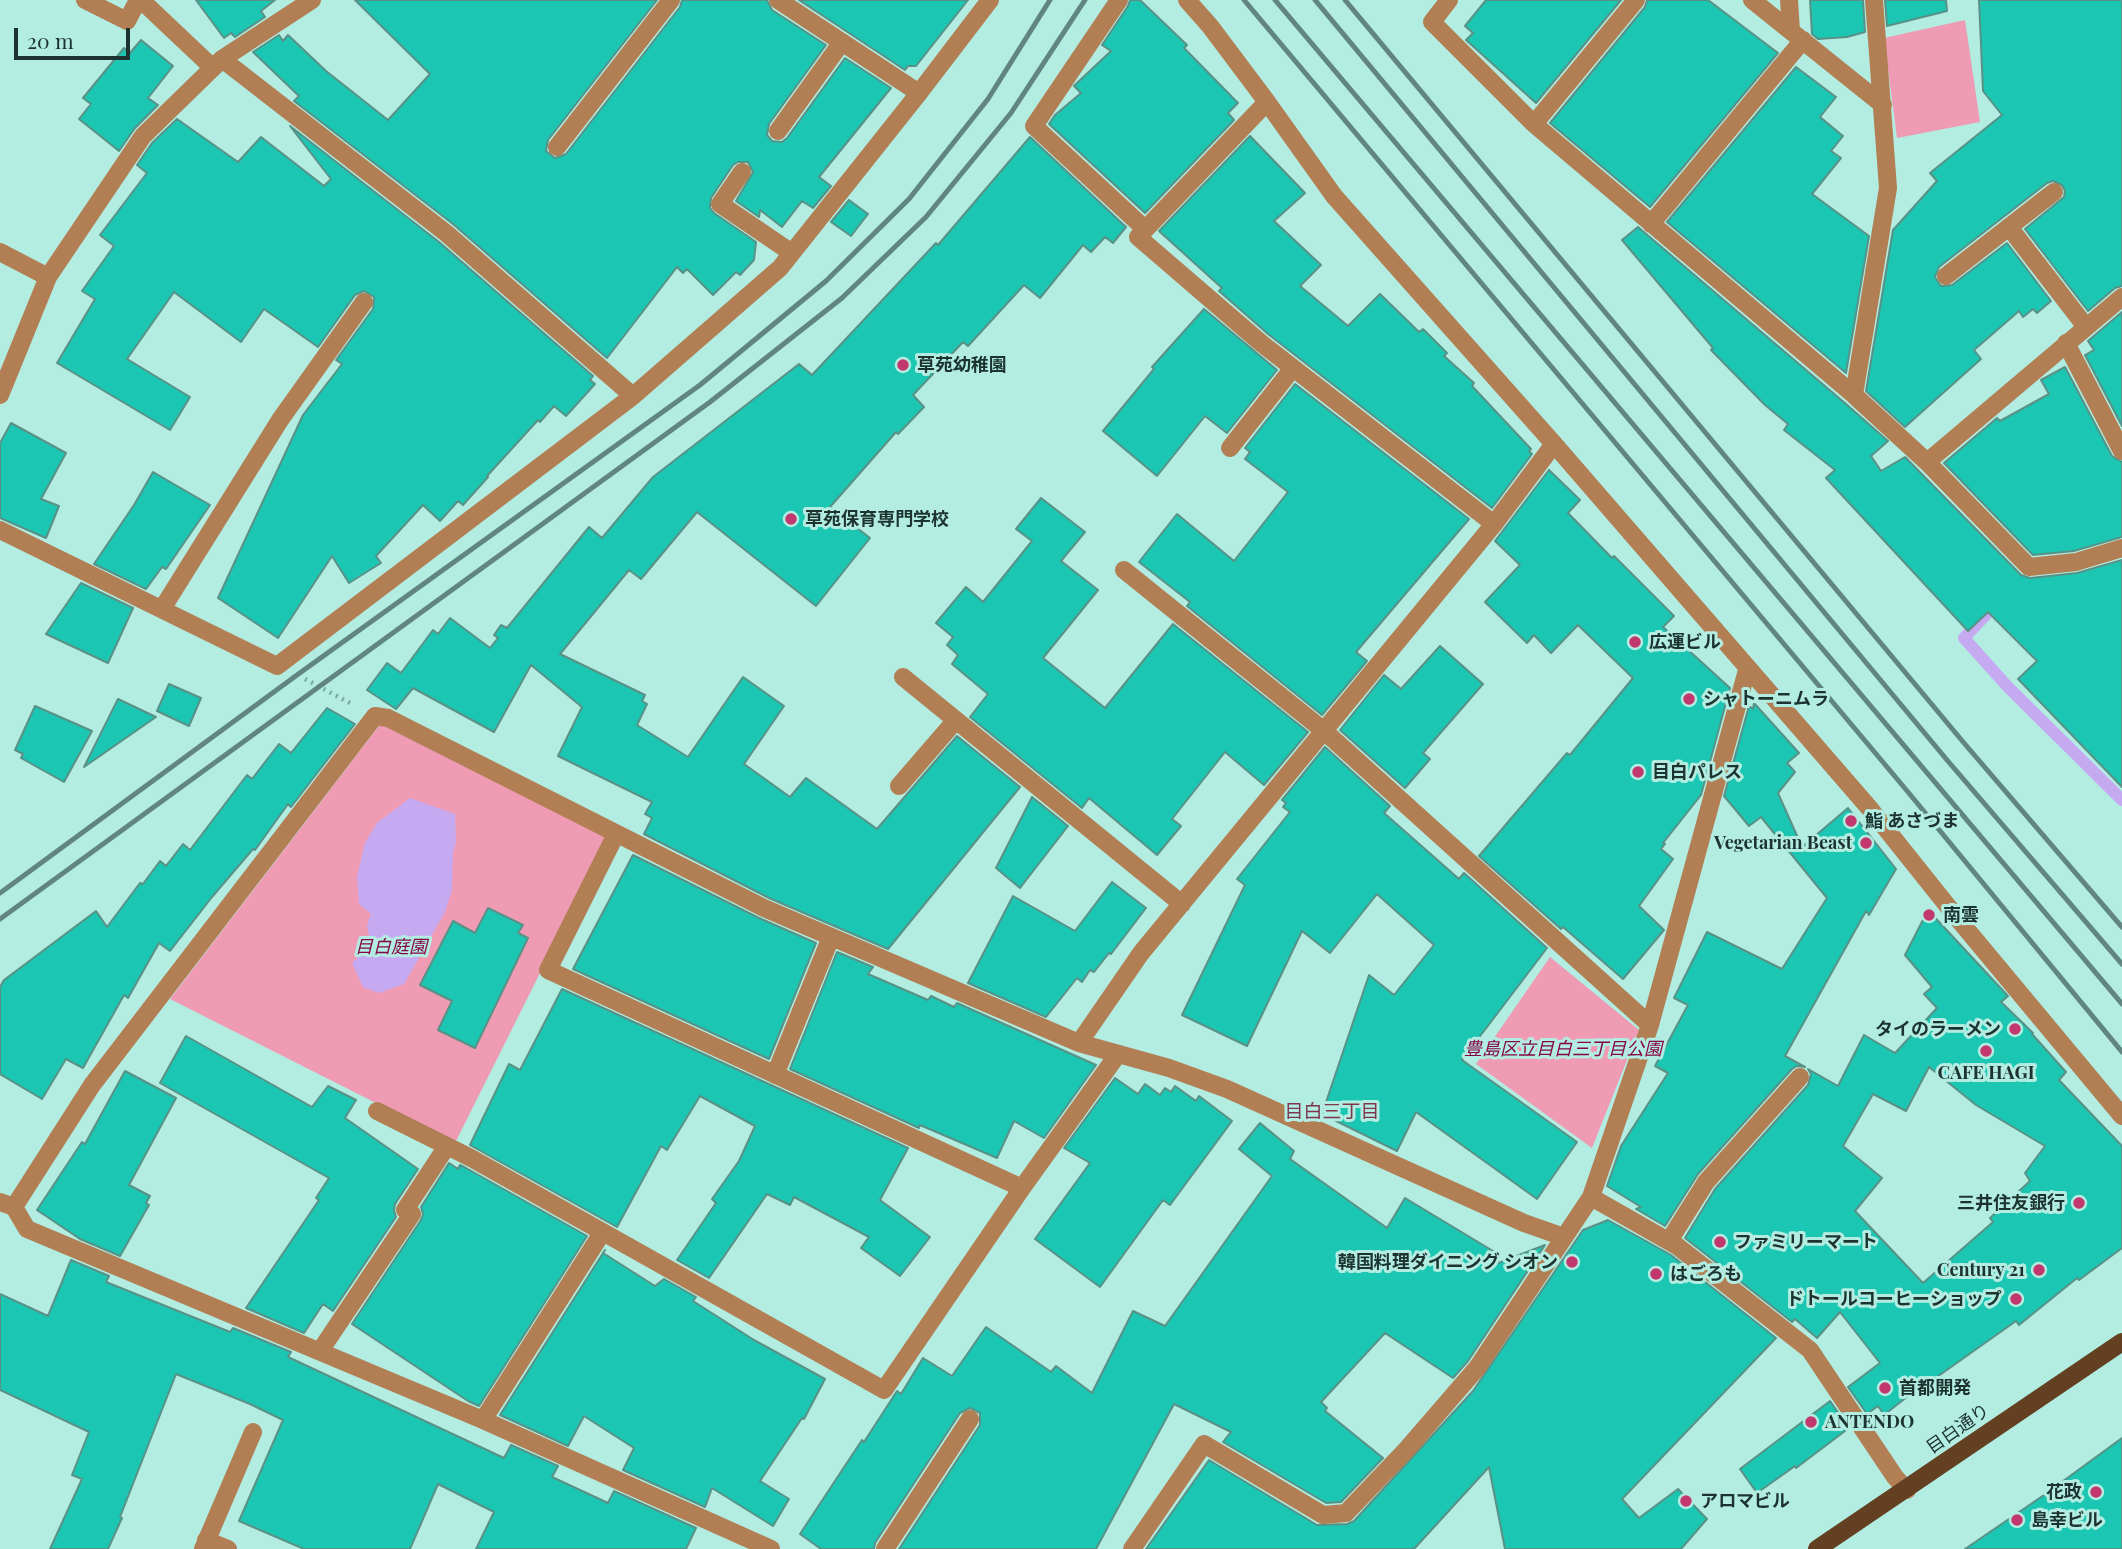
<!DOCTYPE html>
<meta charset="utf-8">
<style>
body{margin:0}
#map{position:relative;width:2122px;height:1549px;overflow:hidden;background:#b3ede2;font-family:"Playfair Display",serif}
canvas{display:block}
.scale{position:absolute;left:14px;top:28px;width:116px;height:32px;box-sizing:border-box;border:4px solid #1c332f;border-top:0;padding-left:9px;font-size:21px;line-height:24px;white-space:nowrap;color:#1c332f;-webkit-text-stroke:5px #b3ede2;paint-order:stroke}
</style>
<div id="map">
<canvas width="2122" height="1549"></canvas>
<div class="scale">20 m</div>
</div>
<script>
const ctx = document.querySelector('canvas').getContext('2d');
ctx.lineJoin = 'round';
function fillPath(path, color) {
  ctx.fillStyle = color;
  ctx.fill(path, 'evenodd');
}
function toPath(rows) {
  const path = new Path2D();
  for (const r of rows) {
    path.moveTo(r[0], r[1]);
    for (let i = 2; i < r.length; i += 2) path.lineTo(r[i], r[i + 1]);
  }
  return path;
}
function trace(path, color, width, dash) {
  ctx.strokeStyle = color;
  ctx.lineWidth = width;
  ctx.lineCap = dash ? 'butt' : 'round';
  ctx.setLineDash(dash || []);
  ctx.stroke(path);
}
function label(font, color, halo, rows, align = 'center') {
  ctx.font = font + ' "Playfair Display","Noto Sans JP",serif';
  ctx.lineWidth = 6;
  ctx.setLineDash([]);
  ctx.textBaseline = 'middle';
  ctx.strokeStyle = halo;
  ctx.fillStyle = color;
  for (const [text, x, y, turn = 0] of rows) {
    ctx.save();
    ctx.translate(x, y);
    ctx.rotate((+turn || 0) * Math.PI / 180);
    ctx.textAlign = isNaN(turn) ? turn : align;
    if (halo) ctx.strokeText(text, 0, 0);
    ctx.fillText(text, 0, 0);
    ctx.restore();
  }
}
fillPath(toPath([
 [1965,20,1980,122,1897,138,1884,38],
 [382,722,608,837,455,1143,170,999],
 [1550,957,1639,1030,1592,1148,1476,1064]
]), '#ef9bb3');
fillPath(toPath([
 [410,798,455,814,456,842,453,852,452,890,445,912,404,984,379,993,363,987,352,963,362,954,369,936,367,925,371,914,359,904,357,877,365,843,377,823]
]), '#c5aaf2');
trace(toPath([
 [1998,602,1964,638,2007,686,2122,800]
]), '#c5aaf2', 12);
const building = toPath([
 [196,0,275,0,261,11,265,17,235,37,231,33,224,38,196,0],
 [355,0,657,0,548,140,546,151,555,158,566,154,680,7,682,0,767,0,772,10,826,45,769,124,767,135,772,141,782,142,787,138,845,58,891,88,819,177,831,186,813,208,802,201,782,227,760,210,759,217,736,201,753,172,748,162,738,162,733,165,711,198,710,208,714,213,756,242,754,260,740,275,736,272,713,295,687,269,683,273,677,267,607,358,453,224,294,101,299,96,253,52,279,35,283,41,288,35,326,71,388,120,430,74,355,0],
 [799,0,968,0,916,66,908,66,905,70,799,0],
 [1130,0,1140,0,1187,45,1184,48,1238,103,1228,113,1234,120,1145,213,1049,124,1055,115,1081,93,1074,86,1077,83,1111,51,1102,45,1128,6,1130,0],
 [1486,0,1621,0,1536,103,1466,40,1473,33,1465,26,1486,0],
 [1647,0,1708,0,1778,53,1650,207,1550,123,1645,7,1647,0],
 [1810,0,1863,0,1865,32,1847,37,1818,39,1812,34,1810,0],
 [1885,0,1946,0,1947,11,1887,26,1885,0],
 [1979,0,2122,0,2122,286,2115,288,2088,311,2025,229,2064,197,2065,191,2062,185,2053,181,2047,183,1939,267,1935,277,1941,286,1952,285,2007,243,2051,301,2037,313,2033,309,2023,317,2019,311,1974,350,1981,359,1905,427,1866,391,1893,230,1937,181,1930,173,2002,115,1983,91,1979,0],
 [141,40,173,66,148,98,158,105,135,128,119,151,79,119,91,104,83,98,124,48,130,53,141,40],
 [1796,67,1836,97,1820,117,1843,136,1831,151,1841,158,1812,194,1869,236,1846,373,1667,222,1796,67],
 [177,119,238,162,261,137,324,186,331,179,290,126,439,242,593,376,590,380,595,384,566,416,554,406,540,422,538,420,487,476,488,477,463,505,458,501,440,521,423,505,376,556,381,563,349,583,332,556,278,638,218,598,303,415,342,364,336,360,373,309,374,297,364,291,355,295,318,347,264,309,241,342,174,292,127,359,190,397,170,430,57,363,95,299,82,291,114,246,100,235,147,173,137,165,152,143,177,119],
 [1250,136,1305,193,1274,221,1321,265,1300,286,1348,326,1380,294,1419,332,1423,329,1447,353,1444,356,1474,383,1472,386,1531,449,1529,451,1532,454,1492,508,1268,334,1219,291,1222,288,1159,231,1250,136],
 [1030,137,1126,227,1113,243,1105,237,1091,252,1083,245,1040,298,1024,285,968,346,963,342,913,395,924,407,898,434,896,432,830,507,870,538,816,606,697,512,641,579,629,570,560,654,645,695,642,701,647,704,637,725,688,757,743,677,784,706,744,764,790,797,806,778,877,829,957,736,1020,787,888,949,769,898,644,834,652,818,645,814,652,802,558,756,582,707,531,665,494,732,413,688,396,709,367,690,387,663,401,673,433,630,438,634,450,618,490,648,498,638,494,635,501,625,507,628,589,527,602,538,653,477,799,364,812,375,936,243,938,245,1030,137],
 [849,200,868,214,851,236,831,222,849,200],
 [1638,227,1846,404,1888,441,1871,456,1881,471,1905,457,2021,575,2030,578,2077,573,2122,560,2122,787,2018,679,2037,661,1988,612,1968,631,1826,478,1835,470,1784,430,1788,424,1765,405,1711,350,1713,348,1622,240,1638,227],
 [1204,309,1277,370,1227,433,1205,416,1157,476,1103,431,1154,369,1152,367,1204,309],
 [2122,312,2122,426,2085,355,2094,350,2088,341,2122,312],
 [2065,367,2112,456,2122,462,2122,537,2074,551,2033,555,1944,463,1997,418,2000,421,2049,394,2041,380,2065,367],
 [1295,384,1469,519,1356,652,1367,661,1322,715,1187,606,1190,602,1139,562,1177,514,1234,561,1288,492,1245,459,1250,452,1245,448,1295,384],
 [11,423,66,453,41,499,59,506,46,538,0,518,0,443,11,423],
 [1549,470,1580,500,1568,513,1612,558,1614,556,1674,616,1663,627,1730,688,1701,795,1663,843,1665,844,1661,849,1673,859,1639,906,1664,930,1623,979,1563,927,1561,929,1479,856,1567,753,1570,755,1633,678,1578,625,1551,653,1534,635,1527,643,1485,602,1520,565,1495,541,1549,470],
 [153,472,210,505,166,569,162,567,146,589,94,564,134,505,153,472],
 [1041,498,1085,532,1061,561,1098,590,1043,658,1105,708,1173,624,1308,732,1264,785,1225,752,1172,819,1181,826,1157,855,1089,798,1082,808,970,717,988,694,952,664,958,655,947,645,953,637,936,623,966,587,983,602,1032,541,1016,529,1041,498],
 [81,583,133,608,108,663,46,634,81,583],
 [1440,646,1483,684,1423,753,1430,759,1405,788,1340,730,1384,675,1401,689,1440,646],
 [169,684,201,698,189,726,157,711,169,684],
 [118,699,156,717,84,767,118,699],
 [1754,703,1799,753,1787,763,1795,772,1778,793,1802,847,1848,808,1896,869,1869,915,1866,911,1785,1056,1805,1067,1797,1066,1792,1069,1698,1174,1665,1226,1636,1209,1641,1207,1607,1186,1621,1146,1668,1073,1655,1066,1688,1005,1674,998,1707,932,1782,969,1827,898,1761,817,1749,826,1724,796,1749,706,1753,709,1754,703],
 [35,706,92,731,64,782,21,758,23,754,15,750,35,706],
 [327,708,355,724,291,807,288,804,255,850,253,849,212,897,170,951,159,943,128,998,124,995,83,1068,66,1059,42,1099,0,1074,0,987,4,980,96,911,107,927,140,883,143,884,160,861,166,866,183,844,190,850,247,775,252,779,279,744,291,753,327,708],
 [1325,747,1390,806,1384,813,1459,879,1464,873,1547,948,1462,1060,1577,1142,1537,1199,1416,1112,1397,1151,1322,1114,1369,975,1394,995,1434,945,1377,894,1330,953,1302,931,1247,1046,1182,1015,1245,885,1237,879,1290,812,1283,807,1286,803,1282,800,1325,747],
 [1032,797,1068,826,1020,888,996,868,1032,797],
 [633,855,759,918,816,943,769,1059,573,969,633,855],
 [1112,882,1146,908,1111,954,1109,953,1094,972,1090,970,1082,982,1077,978,1046,1017,968,983,1013,896,1075,931,1112,882],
 [488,908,523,925,518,933,528,938,475,1048,438,1030,452,1001,420,985,453,921,475,933,488,908],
 [1928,910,2008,996,2001,1002,2033,1033,2032,1034,2066,1072,2059,1080,2122,1146,2122,1248,2079,1280,2077,1278,2019,1325,2016,1321,1927,1384,1926,1382,1884,1415,1878,1406,1867,1414,1848,1387,1880,1363,1840,1312,1817,1338,1795,1319,1792,1322,1685,1238,1715,1189,1808,1085,1811,1074,1808,1069,1838,1086,1864,1035,1895,1053,1937,1008,1924,994,1932,987,1905,955,1928,910],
 [1929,1067,1976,1105,2045,1146,2025,1173,2030,1181,1990,1218,1993,1222,1923,1283,1855,1211,1882,1178,1843,1146,1873,1094,1906,1111,1929,1067],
 [837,952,873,967,868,974,928,1000,931,996,954,1007,957,1003,1096,1065,1044,1138,1014,1121,997,1158,920,1125,919,1128,790,1069,837,952],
 [562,989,908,1148,880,1200,930,1237,900,1276,861,1248,869,1237,794,1197,790,1205,767,1194,709,1278,677,1260,716,1203,712,1199,739,1161,755,1126,700,1096,667,1150,661,1146,617,1227,470,1145,509,1064,520,1070,562,989],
 [186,1036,312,1107,328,1086,356,1100,345,1118,418,1169,395,1204,394,1210,396,1217,333,1311,323,1304,304,1333,246,1308,319,1200,316,1198,329,1178,160,1083,186,1036],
 [125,1071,176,1098,129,1185,150,1196,146,1203,149,1205,120,1256,80,1239,37,1210,82,1142,85,1144,125,1071],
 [1115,1078,1138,1094,1145,1084,1160,1095,1165,1088,1171,1092,1175,1086,1196,1101,1199,1096,1232,1121,1170,1205,1163,1200,1100,1287,1035,1239,1090,1163,1064,1148,1115,1078],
 [1260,1123,1294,1151,1290,1159,1387,1228,1405,1198,1498,1254,1488,1267,1545,1245,1468,1361,1453,1378,1385,1333,1321,1402,1327,1408,1325,1411,1383,1458,1341,1502,1326,1503,1223,1442,1231,1432,1174,1404,1096,1549,899,1549,980,1425,980,1413,970,1408,960,1413,875,1543,874,1549,821,1549,800,1534,862,1440,864,1442,897,1391,901,1394,923,1358,952,1376,986,1327,1051,1372,1056,1366,1092,1393,1133,1311,1165,1326,1272,1176,1239,1149,1260,1123],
 [449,1163,458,1169,460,1165,466,1168,587,1236,479,1406,468,1401,352,1324,421,1220,423,1214,421,1207,449,1163],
 [1608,1220,1671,1255,1776,1338,1622,1499,1639,1518,1678,1489,1707,1519,1681,1549,1505,1549,1489,1467,1414,1549,1146,1549,1209,1460,1317,1525,1347,1524,1354,1521,1473,1391,1583,1230,1608,1220],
 [605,1250,603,1253,655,1286,664,1279,696,1297,693,1301,754,1340,825,1379,804,1419,802,1418,760,1481,789,1499,773,1526,712,1488,705,1507,623,1470,634,1448,584,1416,568,1446,500,1415,605,1250],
 [71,1260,109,1276,106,1282,230,1332,233,1328,291,1352,288,1357,504,1458,511,1445,558,1466,552,1477,608,1503,614,1491,696,1528,686,1549,476,1549,494,1512,438,1484,410,1549,304,1549,239,1521,283,1420,250,1404,176,1374,120,1517,122,1518,108,1549,50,1549,82,1479,72,1475,89,1432,0,1390,0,1294,48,1316,71,1260],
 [1830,1401,1849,1428,1796,1468,1795,1466,1757,1493,1740,1469,1830,1401],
 [2122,1438,2122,1549,1965,1549,2044,1495,2122,1438]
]);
fillPath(building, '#1bc7b2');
trace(building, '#599187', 2);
trace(toPath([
 [305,679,350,703]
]), '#7aa79e', 4.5, [2, 5]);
trace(toPath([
 [85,0,127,21,138,0],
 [141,0,213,68],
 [778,0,919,93],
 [1119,0,1034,126,1145,229],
 [1187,0,1210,26,1267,102,1334,196,1554,444,1871,810,1958,919,2122,1116],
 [1449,0,1432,22,1534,124,1854,395,1927,462,2029,567,2076,562,2122,548],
 [1752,0,1883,105],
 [1789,0,1791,31],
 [222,59,446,233,633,396],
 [1267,102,1138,237,1261,343,1494,524],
 [1534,124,1636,0],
 [778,131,842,42],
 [557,147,671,0],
 [742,172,720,204,792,253],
 [1651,224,1803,40],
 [2009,227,2086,327],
 [0,252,48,277],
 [1946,276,2054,192],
 [2066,343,2122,451],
 [0,395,48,277,143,136,222,59,312,0],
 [1854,395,1888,188,1874,0],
 [1230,448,1293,368],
 [1927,462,2122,297],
 [0,530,277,666,633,396,780,268,919,93,990,0],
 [1124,570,1323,730,1650,1025],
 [162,609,280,420,364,302],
 [903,677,1182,904],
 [899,786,956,720],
 [616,834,548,970,1022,1188],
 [1079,1043,1141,953,1494,524,1554,444],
 [775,1075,831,937],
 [377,1111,471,1158,884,1390,1022,1188,1118,1054],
 [1591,1197,1677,1246,1810,1350,1895,1477,1907,1490],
 [0,1202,14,1207,27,1229,483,1420,771,1549],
 [14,1207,92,1085,375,716,388,718,764,908,1079,1043,1169,1068,1227,1089,1524,1223,1564,1237],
 [1669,1241,1706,1182,1800,1077],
 [320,1351,412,1214,405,1210,447,1146],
 [483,1420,602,1233],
 [206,1540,228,1549],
 [203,1549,253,1432],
 [885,1549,970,1419],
 [1132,1549,1204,1444,1323,1515,1346,1513,1407,1449,1477,1368,1591,1197,1650,1025,1747,670]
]), '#b27f54', 18);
trace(toPath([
 [1817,1549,2122,1342]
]), '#624021', 18);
trace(toPath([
 [1244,0,1908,792,2122,1052],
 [1275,0,2122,1004],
 [1315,0,1947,760,2122,964],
 [1345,0,1964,743,2122,927],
 [0,893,297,675,700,385,826,281,909,199,988,99,1050,0],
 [0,919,710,402,842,298,926,217,1011,113,1085,0]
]), '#60867f', 5);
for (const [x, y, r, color] of [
 [903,365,7,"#c2376d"],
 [791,519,7,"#c2376d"],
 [1635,642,7,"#c2376d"],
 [1689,699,7,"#c2376d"],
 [1638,772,7,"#c2376d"],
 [1851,821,7,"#c2376d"],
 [1866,843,7,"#c2376d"],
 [1929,915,7,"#c2376d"],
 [2015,1029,7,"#c2376d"],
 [1986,1051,7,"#c2376d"],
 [2079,1203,7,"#c2376d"],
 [1720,1242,7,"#c2376d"],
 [1572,1262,7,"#c2376d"],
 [2039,1270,7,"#c2376d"],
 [1656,1274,7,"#c2376d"],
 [2016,1299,7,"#c2376d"],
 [1885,1388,7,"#c2376d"],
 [1811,1422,7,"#c2376d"],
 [2096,1492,7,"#c2376d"],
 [1686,1501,7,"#c2376d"],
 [2017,1520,7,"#c2376d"]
]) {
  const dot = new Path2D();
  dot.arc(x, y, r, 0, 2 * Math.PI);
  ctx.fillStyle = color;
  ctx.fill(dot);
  trace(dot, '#b3ede2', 2.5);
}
label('bold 18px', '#1c332f', '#b3ede2', [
 ["草苑幼稚園",917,365],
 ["草苑保育専門学校",805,519],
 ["広運ビル",1649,642],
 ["シャトーニムラ",1703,699],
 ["目白パレス",1652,772],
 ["鮨 あさづま",1865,821],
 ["Vegetarian Beast",1852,843,"right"],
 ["南雲",1943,915],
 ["タイのラーメン",2001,1029,"right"],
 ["CAFE HAGI",1986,1073,"center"],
 ["三井住友銀行",2065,1203,"right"],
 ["ファミリーマート",1734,1242],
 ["韓国料理ダイニング シオン",1558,1262,"right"],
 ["Century 21",2025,1270,"right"],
 ["はごろも",1670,1274],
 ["ドトールコーヒーショップ",2002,1299,"right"],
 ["首都開発",1899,1388],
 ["ANTENDO",1825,1422],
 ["花政",2082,1492,"right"],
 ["アロマビル",1700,1501],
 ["島幸ビル",2031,1520]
], 'left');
label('italic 18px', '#860443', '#b3ede2', [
 ["目白庭園",391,947],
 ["豊島区立目白三丁目公園",1563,1049]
]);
label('18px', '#1c332f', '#b3ede2', [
 ["目白通り",1958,1429,-35]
]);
label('19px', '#7b364d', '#b3ede2', [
 ["目白三丁目",1332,1112]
]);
</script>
